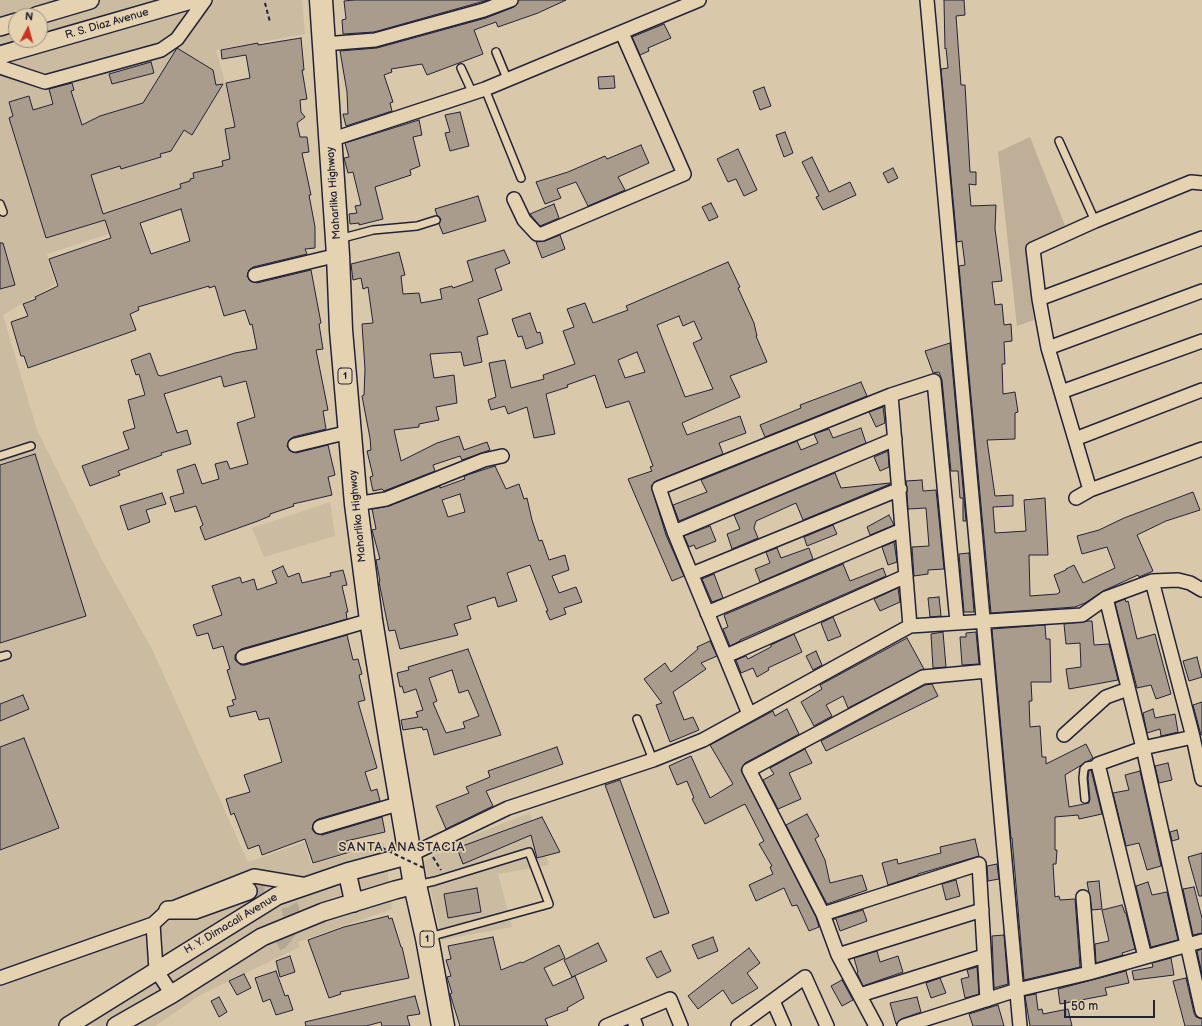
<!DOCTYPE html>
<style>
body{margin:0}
#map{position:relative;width:1202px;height:1026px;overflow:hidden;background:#d9c8a9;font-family:"Balsamiq Sans",sans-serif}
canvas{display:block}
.north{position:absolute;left:8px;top:8px;width:40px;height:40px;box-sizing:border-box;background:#e5d2b0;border:1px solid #978c81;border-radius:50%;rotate:6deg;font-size:11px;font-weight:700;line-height:16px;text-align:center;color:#22223b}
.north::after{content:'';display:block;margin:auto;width:14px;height:18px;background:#c8321e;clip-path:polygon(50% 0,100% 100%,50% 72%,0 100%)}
.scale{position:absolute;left:1064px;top:1000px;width:91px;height:18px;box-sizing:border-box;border:2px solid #22223b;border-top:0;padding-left:5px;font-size:12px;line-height:14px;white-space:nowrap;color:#22223b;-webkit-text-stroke:3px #e5d2b0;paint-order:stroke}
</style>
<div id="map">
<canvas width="1202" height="1026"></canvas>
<div class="north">N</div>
<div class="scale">50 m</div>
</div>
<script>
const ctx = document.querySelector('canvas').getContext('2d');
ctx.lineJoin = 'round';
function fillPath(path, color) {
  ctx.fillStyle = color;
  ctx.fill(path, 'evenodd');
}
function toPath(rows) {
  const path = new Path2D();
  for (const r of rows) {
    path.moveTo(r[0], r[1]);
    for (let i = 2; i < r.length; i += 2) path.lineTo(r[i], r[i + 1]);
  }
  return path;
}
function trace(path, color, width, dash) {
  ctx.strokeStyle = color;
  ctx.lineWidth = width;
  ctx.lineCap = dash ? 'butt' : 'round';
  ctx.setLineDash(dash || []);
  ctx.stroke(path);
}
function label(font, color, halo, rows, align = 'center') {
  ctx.font = font + ' "Balsamiq Sans",sans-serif';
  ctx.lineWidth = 3.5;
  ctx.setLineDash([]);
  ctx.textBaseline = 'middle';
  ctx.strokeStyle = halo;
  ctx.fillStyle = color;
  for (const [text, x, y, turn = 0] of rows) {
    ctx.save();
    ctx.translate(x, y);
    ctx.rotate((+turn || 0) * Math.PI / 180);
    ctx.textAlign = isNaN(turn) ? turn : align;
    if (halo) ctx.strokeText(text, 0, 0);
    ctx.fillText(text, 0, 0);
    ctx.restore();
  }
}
fillPath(toPath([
 [0,0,302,0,305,34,216,50,223,74,245,178,185,209,47,254,55,284,3,315,37,430,101,558,153,651,248,862,305,842,311,865,384,843,392,909,298,942,300,947,202,994,155,1026,0,1026],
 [16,16,40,16,40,40,16,40],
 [330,502,335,536,264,557,252,528],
 [530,813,549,865,498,874,512,927,442,940,424,861,458,841]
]), '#cbbba0');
fillPath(toPath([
 [1030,137,1066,228,1027,247,1034,320,1017,326,998,152]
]), '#bfaf99');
const building = toPath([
 [354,0,488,0,374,32,343,34,342,20,346,19,344,1,354,0],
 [519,0,566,0,538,13,498,27,496,22,474,30,483,54,427,75,422,64,391,69,392,72,384,75,393,102,390,103,392,111,346,126,343,114,348,114,347,92,340,51,377,48,486,18,514,7,519,0],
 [944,0,964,0,965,15,956,16,961,85,965,85,970,172,976,172,976,185,969,184,971,206,996,205,995,229,1002,281,992,282,995,305,1002,304,1004,325,1011,324,1012,341,1004,342,1005,364,1002,364,1003,394,1015,392,1018,412,1015,413,1015,439,987,440,995,496,1013,495,1013,506,993,507,995,533,1026,531,1024,500,1045,498,1048,555,1029,555,1030,596,1057,594,1060,592,1054,575,1066,570,1066,569,1074,565,1083,583,1115,568,1107,547,1082,554,1077,536,1099,530,1124,518,1193,492,1200,510,1166,521,1137,535,1153,571,1139,577,1138,575,1103,591,1085,603,1075,607,991,613,959,266,965,265,962,241,957,242,941,69,948,68,946,48,945,49,944,0],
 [664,24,671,38,648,48,649,51,640,55,632,37,664,24],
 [301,38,304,70,302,70,307,99,300,100,301,112,305,117,297,123,300,137,307,137,309,152,302,153,311,195,309,195,315,227,315,248,305,249,307,254,253,267,249,270,247,276,250,281,257,283,311,270,321,323,319,324,323,349,316,350,328,410,323,411,326,429,293,437,289,440,287,446,290,451,296,453,328,445,335,475,328,477,332,495,293,504,294,506,270,514,270,516,258,521,205,540,200,527,203,525,196,506,175,512,170,497,184,493,177,470,195,464,202,484,219,479,215,464,227,461,230,469,248,464,237,423,255,417,246,381,224,387,221,376,164,394,177,433,187,430,191,444,161,453,162,455,118,471,120,475,90,486,82,466,129,449,123,432,135,428,128,400,145,395,139,374,136,375,131,360,150,353,158,375,161,376,235,353,257,349,252,324,250,325,245,310,224,316,215,286,209,288,209,286,138,307,139,310,130,314,136,330,28,368,24,356,21,356,11,322,28,316,23,304,36,299,35,297,58,286,49,259,111,238,105,220,46,238,9,118,13,116,9,102,29,96,33,110,53,104,49,89,72,83,74,90,71,91,82,125,100,116,143,103,177,48,213,70,216,85,223,84,192,135,184,130,171,151,160,154,161,157,121,169,120,166,91,175,103,214,181,188,180,184,190,181,190,179,194,178,193,173,223,166,222,161,230,159,225,129,235,127,226,83,250,78,246,55,222,59,221,50,258,43,258,45,301,38],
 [181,209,190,241,151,254,140,223,181,209],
 [151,62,154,73,112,84,109,74,151,62],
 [614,76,615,88,599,89,598,77,614,76],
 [764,87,771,106,760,110,753,91,764,87],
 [460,112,469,146,450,151,445,133,450,132,445,115,460,112],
 [419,120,422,135,413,137,420,166,410,170,411,175,375,187,383,219,359,225,359,223,350,224,349,214,357,213,355,206,361,205,353,172,348,173,344,158,349,157,345,143,419,120],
 [785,132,793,153,784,157,776,135,785,132],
 [641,145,649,163,618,177,625,190,588,206,576,182,557,189,561,198,545,204,536,182,568,172,605,156,607,159,641,145],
 [738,149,757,190,744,196,736,179,728,182,717,159,738,149],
 [812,157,829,192,850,182,856,195,823,210,816,197,819,196,802,162,812,157],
 [893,168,898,178,888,183,883,173,893,168],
 [478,196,486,221,443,234,439,224,441,219,437,215,435,209,478,196],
 [711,203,718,217,709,221,702,207,711,203],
 [554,204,559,218,540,226,530,214,554,204],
 [560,235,565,249,542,258,536,242,545,241,560,235],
 [0,243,3,243,15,285,0,289,0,243],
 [504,250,510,263,495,269,502,290,478,299,488,334,477,337,482,362,464,366,461,352,430,354,434,378,454,375,457,403,436,407,439,420,419,424,419,427,394,430,401,461,437,443,459,436,464,450,487,442,490,450,462,460,460,456,433,465,435,471,384,491,382,489,373,491,370,477,373,476,367,451,371,450,370,438,362,396,364,395,365,369,362,324,373,323,368,287,363,289,361,278,353,280,351,264,399,252,405,275,401,276,403,294,419,293,421,303,442,299,440,289,452,286,453,288,473,281,467,261,504,250],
 [728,262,740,287,738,288,754,323,757,336,756,336,767,362,730,376,740,397,682,423,687,435,740,416,746,433,719,443,723,454,656,481,651,486,666,535,684,576,672,581,628,479,652,471,650,467,653,466,629,401,606,408,595,375,567,385,568,387,546,394,555,434,534,438,527,407,508,414,505,406,491,410,488,400,496,397,489,363,505,360,511,388,544,379,543,375,575,364,563,331,574,327,567,309,585,303,593,323,628,310,626,306,728,262],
 [679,316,683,326,694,321,702,339,693,343,713,389,685,397,657,325,679,316],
 [637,352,645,372,625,378,618,360,637,352],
 [530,313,537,333,540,332,543,343,526,349,522,336,518,337,512,319,530,313],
 [950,343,966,521,963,521,963,498,960,498,958,471,951,471,942,380,939,372,933,373,925,351,950,343],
 [861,382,867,396,765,437,760,425,801,408,800,405,861,382],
 [883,407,885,423,876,427,869,412,883,407],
 [861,428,866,443,679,521,673,505,707,492,701,480,797,441,801,450,818,443,814,434,829,429,833,438,861,428],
 [888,451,889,467,880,471,874,457,888,451],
 [35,454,86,616,0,643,0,465,35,454],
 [495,466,506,489,519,484,524,499,527,498,532,520,539,541,542,540,549,560,565,555,569,570,552,576,559,593,576,587,582,602,564,608,566,614,550,620,546,611,548,611,530,565,507,573,517,601,498,607,495,597,467,606,471,619,454,624,458,635,400,649,395,630,389,631,379,582,380,581,376,560,380,559,372,530,376,529,372,509,389,506,440,486,440,488,465,479,464,477,467,475,495,466],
 [460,494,465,512,448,517,442,500,460,494],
 [835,473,841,488,890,483,890,484,803,520,796,503,756,521,754,528,758,538,732,549,727,534,740,529,734,515,835,473],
 [922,480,923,491,936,490,944,569,928,570,928,574,914,576,912,547,929,546,926,508,908,509,906,481,922,480],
 [162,493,166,504,146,510,150,522,128,530,120,506,162,493],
 [889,515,894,525,870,535,867,527,889,515],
 [833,525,837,534,807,546,804,537,833,525],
 [710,526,716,541,696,549,694,545,689,547,684,536,710,526],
 [894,542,897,562,888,565,882,547,894,542],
 [777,548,781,558,809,548,813,559,760,582,755,569,770,563,766,552,777,548],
 [969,553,974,612,964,612,959,554,969,553],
 [843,564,850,581,883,568,886,576,740,640,740,641,730,646,723,629,728,627,724,615,843,564],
 [283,566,288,577,299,573,302,583,331,576,330,573,343,570,347,585,342,586,348,612,346,612,347,619,241,649,235,655,235,660,241,665,245,665,347,635,353,660,358,659,362,674,359,675,365,700,358,702,377,768,365,772,371,791,377,789,380,801,318,819,314,822,312,829,315,833,322,835,382,817,385,832,346,841,350,852,313,863,305,839,262,855,259,845,248,849,234,813,231,815,226,799,250,792,244,775,282,762,269,718,259,720,256,711,230,717,227,707,234,705,232,700,236,699,227,670,230,669,223,646,213,649,208,633,197,636,193,625,222,615,212,586,240,577,242,583,254,579,257,590,277,583,272,571,283,566],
 [714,574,723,598,712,602,702,579,714,574],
 [898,588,900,602,880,611,874,599,898,588],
 [939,597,941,616,930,617,928,598,939,597],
 [1125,599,1126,602,1128,601,1137,639,1155,634,1171,694,1156,699,1151,685,1137,688,1115,603,1125,599],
 [833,617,841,636,828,641,821,623,833,617],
 [1087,621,1092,621,1094,645,1109,644,1118,680,1069,689,1066,669,1081,667,1080,643,1066,644,1064,624,1087,621],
 [1045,625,1046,639,1050,639,1051,682,1031,682,1032,701,1029,701,1030,727,1040,726,1042,757,1046,757,1046,764,1086,744,1093,758,1065,775,1069,807,1089,803,1090,799,1088,778,1089,771,1091,770,1102,814,1079,819,1078,815,1055,817,1055,850,1057,850,1056,864,1053,864,1055,897,1059,896,1060,900,1075,899,1080,967,1024,980,1012,838,1011,838,992,629,1045,625],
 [943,632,946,667,933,668,931,634,943,632],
 [976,632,979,664,962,665,960,637,966,637,966,633,976,632],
 [794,634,802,652,768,668,769,670,757,677,753,668,741,673,736,660,746,656,748,659,771,647,771,645,794,634],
 [907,638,924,669,848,708,843,696,826,705,832,716,814,726,801,702,822,689,820,685,907,638],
 [710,641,717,656,701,663,706,669,673,692,684,720,693,717,699,730,670,742,656,705,662,703,644,679,665,663,671,672,698,649,697,647,710,641],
 [468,649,501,735,434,755,427,729,423,730,422,727,403,730,401,720,418,717,416,712,423,710,416,689,404,693,402,686,400,687,397,673,409,670,408,667,468,649],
 [452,670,459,693,468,690,479,716,463,722,465,728,446,733,433,703,437,701,429,678,452,670],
 [816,651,822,665,813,670,806,656,816,651],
 [1197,657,1202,677,1189,681,1183,661,1197,657],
 [932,684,938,696,826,751,821,741,925,685,932,684],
 [23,695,29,709,0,721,0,704,23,695],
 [1202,702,1202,735,1201,735,1193,705,1202,702],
 [787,709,799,734,745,763,741,770,816,917,819,927,809,931,797,905,792,906,784,888,756,901,749,885,773,874,770,867,772,866,759,844,764,841,745,804,705,824,692,799,694,798,687,781,677,785,669,766,691,756,710,798,733,784,710,745,773,711,775,716,787,709],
 [1153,709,1155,718,1175,714,1178,732,1161,736,1160,729,1147,733,1143,713,1153,709],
 [24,738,59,828,0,850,0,747,24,738],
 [557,747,563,764,486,791,493,806,446,829,436,806,469,793,466,787,490,777,488,771,557,747],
 [805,749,812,763,789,773,801,799,778,809,763,780,774,774,770,768,805,749],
 [1168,763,1172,780,1159,783,1155,766,1168,763],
 [1140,771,1161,866,1147,870,1139,843,1126,846,1113,793,1129,790,1125,775,1140,771],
 [620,780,669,913,654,918,605,785,620,780],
 [807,814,819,836,815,839,825,860,830,883,862,875,867,890,827,904,786,825,807,814],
 [542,817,560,852,537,858,531,835,463,864,457,848,542,817],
 [1177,830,1179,839,1172,841,1170,832,1177,830],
 [975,839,979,856,918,874,918,875,888,885,882,863,897,859,898,864,941,853,940,847,975,839],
 [1202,853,1202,896,1199,896,1188,857,1202,853],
 [997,864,999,879,988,881,987,866,997,864],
 [956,880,960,896,946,900,942,884,956,880],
 [1099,881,1102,909,1092,910,1087,882,1099,881],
 [1148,882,1152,895,1167,892,1178,940,1151,947,1136,886,1148,882],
 [1194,887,1202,918,1202,933,1193,935,1183,889,1194,887],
 [477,888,481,912,448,918,444,894,477,888],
 [1122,905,1125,913,1126,913,1135,949,1122,953,1123,955,1096,963,1095,944,1109,941,1102,910,1122,905],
 [863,910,867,921,840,931,836,919,833,919,863,910],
 [388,916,389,919,392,918,401,947,402,947,409,978,340,992,341,994,329,998,308,940,344,927,388,916],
 [1004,935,1008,984,994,988,992,936,1004,935],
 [493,937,501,970,521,962,522,963,559,945,565,958,544,968,553,986,575,976,584,998,567,1008,568,1010,545,1019,548,1026,460,1026,450,994,452,993,447,977,451,976,446,960,451,959,448,946,493,937],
 [713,937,718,951,698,959,692,945,713,937],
 [598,943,607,961,572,977,564,960,598,943],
 [749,948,760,963,747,973,758,988,732,1004,723,990,698,1009,688,996,749,948],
 [1202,949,1202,974,1197,951,1202,949],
 [661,951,671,971,657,978,646,958,661,951],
 [877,951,880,962,898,956,903,972,863,986,857,973,858,972,854,958,877,951],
 [290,956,295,972,280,977,276,961,290,956],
 [1171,958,1174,975,1134,980,1132,971,1153,967,1152,963,1171,958],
 [977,967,979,994,965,998,961,979,969,977,967,970,977,967],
 [276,971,285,996,288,995,293,1010,276,1015,270,999,263,1002,255,978,276,971],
 [1126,971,1129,983,1105,988,1107,995,1060,1004,1058,989,1126,971],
 [244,974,251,988,237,995,229,981,244,974],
 [940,978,946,993,931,998,926,983,940,978],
 [1186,978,1194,1013,1196,1017,1202,1019,1202,1026,1185,1026,1173,981,1186,978],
 [842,980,853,1000,842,1006,831,986,842,980],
 [1036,994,1038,1010,1042,1009,1043,1014,1068,1009,1072,1026,1030,1026,1025,996,1036,994],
 [415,996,420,1014,407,1016,410,1026,382,1026,381,1022,366,1026,306,1026,305,1022,415,996],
 [219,997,227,1012,219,1017,211,1001,219,997],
 [917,997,921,1012,901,1019,896,1024,890,1003,917,997],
 [998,1005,1004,1026,973,1026,969,1014,998,1005]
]);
fillPath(building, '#a99c8c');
trace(building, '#22223b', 1);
trace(toPath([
 [248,891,260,888,273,889,283,896,290,907,292,919,288,931,280,941,269,946]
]), '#b4a793', 17, [17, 8]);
const service = toPath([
 [496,52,508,81],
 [461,68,473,94],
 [485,89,521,178],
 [1059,141,1095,221],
 [0,204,3,212],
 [339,239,373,230,417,226,436,220],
 [0,456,31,446],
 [0,657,7,655],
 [637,719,653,760],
 [1085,799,1083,778,1084,769,1087,766,1098,764],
 [417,885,435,881,529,852,549,904,429,937]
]);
const minor = toPath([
 [927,0,1020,1026],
 [324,44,375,40,484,10,511,0],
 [0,67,45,82,161,50,177,39,205,0],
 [330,140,485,89,699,0],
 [514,199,524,220,537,234,542,234,684,174,622,33],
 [255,275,338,255],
 [1039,299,1202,238],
 [1048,348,1202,291],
 [1061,392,1202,341],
 [1075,439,1202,390],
 [295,445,349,432],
 [1090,490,1048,348,1039,299,1033,249,1095,221,1191,182,1202,183],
 [1076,498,1090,490,1202,449],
 [356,504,386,499,484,460,502,456],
 [674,532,895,439],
 [692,574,900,489],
 [1152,581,1193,737,1202,779],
 [1106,598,1143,748,1202,1011],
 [707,613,902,530],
 [910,626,891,395,934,381,957,622],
 [726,656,906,576],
 [243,657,371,620],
 [749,714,674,532,659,488,891,395],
 [1064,735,1106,697,1128,689],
 [320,827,401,803],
 [410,855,508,808,653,760,703,740,910,626,1082,615,1106,598,1152,581,1178,580,1190,583,1202,590],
 [1083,897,1089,973],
 [823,914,979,864,987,1000],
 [153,924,156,970,172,994],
 [838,955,982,910],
 [1145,957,1098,764,1143,748,1193,737],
 [0,978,153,924,168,910,254,876,307,885],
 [860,995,984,956],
 [773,1001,784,1026],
 [632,1015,636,1026],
 [606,1026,670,999,681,1026],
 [738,1026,805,977,827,1026],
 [876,1026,838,955,823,914,749,770,923,677,987,671],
 [904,1026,1017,990,1089,973,1202,941]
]);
const tertiary = toPath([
 [36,16,90,0],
 [0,27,16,22],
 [0,55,191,0],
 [347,872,354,903],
 [168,910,195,910,248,891],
 [68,1026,277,896,347,872,410,855],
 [116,1026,172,994,262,937,323,912,395,890,415,885]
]);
const trunk = toPath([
 [321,0,338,255,341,330,356,504,371,620,392,750,415,885,427,938,443,1026]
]);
trace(service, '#22223b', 10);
trace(minor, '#22223b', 16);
trace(tertiary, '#22223b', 20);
trace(trunk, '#22223b', 25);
trace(toPath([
 [265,3,270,22],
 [433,857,441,870]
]), '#22223b', 2, [4, 3]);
trace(service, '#e5d2b0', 7);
trace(minor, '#e5d2b0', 13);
trace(tertiary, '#e5d2b0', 17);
trace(trunk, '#e5d2b0', 22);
trace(toPath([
 [382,848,424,868]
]), '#22223b', 2, [4, 3]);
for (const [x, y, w] of [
 [345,376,14],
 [427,939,14]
]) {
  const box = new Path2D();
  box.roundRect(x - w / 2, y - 8, w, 16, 3);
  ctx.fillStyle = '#e5d2b0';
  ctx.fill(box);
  trace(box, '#22223b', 1);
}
label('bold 10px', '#22223b', null, [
 ["1",345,376],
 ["1",427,939]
]);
label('11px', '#22223b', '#e5d2b0', [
 ["R. S. Diaz Avenue",107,24,-16],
 ["Maharlika Highway",334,193,-94],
 ["Maharlika Highway",358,516,-96],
 ["H. Y. Dimacali Avenue",231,924,-31]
]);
ctx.letterSpacing = '1px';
label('13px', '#22223b', '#e5d2b0', [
 ["SANTA ANASTACIA",402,848]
]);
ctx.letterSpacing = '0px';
</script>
